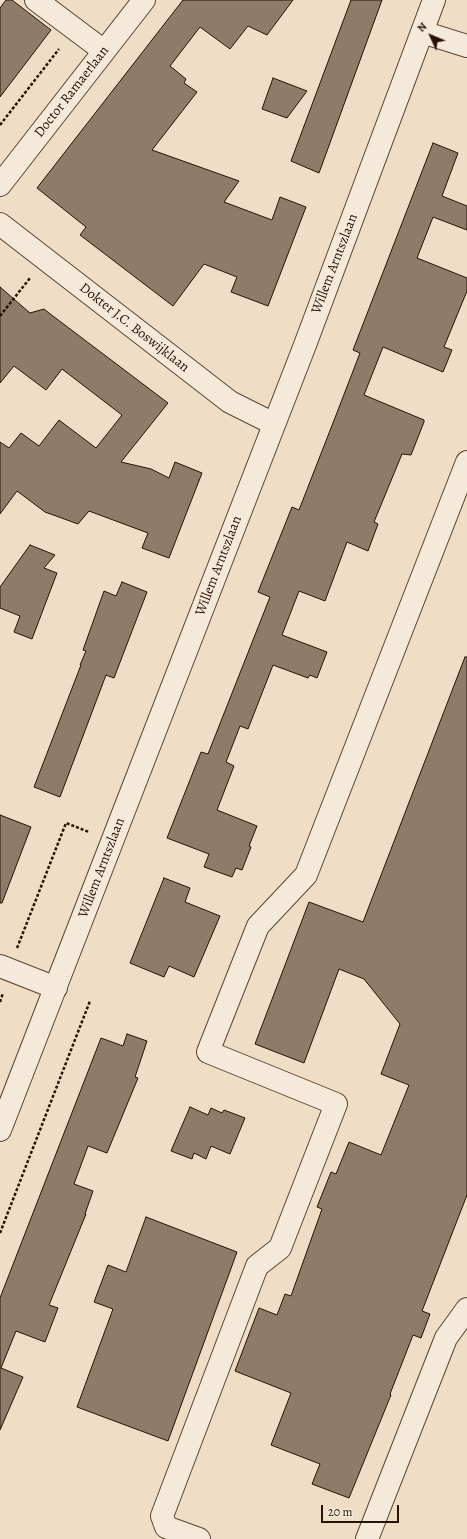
<!DOCTYPE html>
<style>
body{margin:0}
#map{position:relative;width:467px;height:1539px;overflow:hidden;background:#efddc5;font-family:Alegreya,serif}
canvas{display:block}
.north{position:absolute;left:411px;top:16px;width:40px;height:40px;-webkit-text-stroke:3px #f5e9d9;paint-order:stroke;rotate:314deg;font-size:11px;font-weight:700;line-height:16px;text-align:center;color:#271204}
.north::after{content:'';display:block;margin:auto;width:14px;height:18px;background:#271204;clip-path:polygon(50% 0,100% 100%,50% 72%,0 100%)}
.scale{position:absolute;left:321px;top:1505px;width:78px;height:18px;box-sizing:border-box;border:2px solid #271204;border-top:0;padding-left:5px;font-size:12px;line-height:14px;white-space:nowrap;color:#271204;-webkit-text-stroke:3px #f5e9d9;paint-order:stroke}
</style>
<div id="map">
<canvas width="467" height="1539"></canvas>
<div class="north">N</div>
<div class="scale">20 m</div>
</div>
<script>
const ctx = document.querySelector('canvas').getContext('2d');
ctx.lineJoin = 'round';
function fillPath(path, color) {
  ctx.fillStyle = color;
  ctx.fill(path, 'evenodd');
}
function toPath(rows) {
  const path = new Path2D();
  for (const r of rows) {
    path.moveTo(r[0], r[1]);
    for (let i = 2; i < r.length; i += 2) path.lineTo(r[i], r[i + 1]);
  }
  return path;
}
function trace(path, color, width, dash) {
  ctx.strokeStyle = color;
  ctx.lineWidth = width;
  ctx.lineCap = dash ? 'butt' : 'round';
  ctx.setLineDash(dash || []);
  ctx.stroke(path);
}
function label(font, color, halo, rows, align = 'center') {
  ctx.font = font + ' Alegreya,serif';
  ctx.lineWidth = 3;
  ctx.setLineDash([]);
  ctx.textBaseline = 'middle';
  ctx.strokeStyle = halo;
  ctx.fillStyle = color;
  for (const [text, x, y, turn = 0] of rows) {
    ctx.save();
    ctx.translate(x, y);
    ctx.rotate((+turn || 0) * Math.PI / 180);
    ctx.textAlign = isNaN(turn) ? turn : align;
    if (halo) ctx.strokeText(text, 0, 0);
    ctx.fillText(text, 0, 0);
    ctx.restore();
  }
}
const building = toPath([
 [6,0,12,0,51,30,0,97,0,8,6,0],
 [183,0,293,0,267,35,248,26,230,49,200,27,170,66,186,79,184,83,197,92,152,150,239,181,224,202,272,220,280,197,306,207,268,306,231,292,237,277,204,264,173,306,80,235,86,227,37,188,183,0],
 [351,0,382,0,319,173,291,161,351,0],
 [273,78,307,91,287,118,262,109,273,78],
 [433,143,458,153,442,196,467,206,467,230,433,217,417,258,467,278,467,291,444,347,452,350,443,372,383,347,364,395,424,420,424,422,411,455,402,454,374,522,378,524,368,551,347,542,325,601,299,591,282,635,327,652,317,678,310,675,308,678,273,665,248,729,240,726,226,762,234,766,217,810,257,826,249,846,251,847,242,870,236,868,232,877,204,867,209,854,167,838,201,752,208,754,270,597,258,592,292,507,299,510,338,410,360,353,353,350,433,143],
 [0,287,30,313,44,309,49,313,168,403,121,462,151,469,169,478,175,462,202,473,169,558,142,548,148,533,89,511,78,524,45,512,17,491,0,514,0,442,9,448,21,433,39,446,59,420,96,448,122,415,62,369,46,390,14,366,0,383,0,287],
 [30,545,55,555,44,568,57,573,32,639,14,632,20,616,0,608,0,587,30,545],
 [122,582,147,592,114,678,106,675,60,797,34,787,81,665,80,665,86,651,83,650,104,591,116,596,122,582],
 [465,657,467,657,467,1195,422,1311,430,1314,421,1338,413,1335,390,1394,391,1395,349,1498,312,1484,320,1464,271,1445,291,1393,235,1371,259,1308,277,1315,285,1294,291,1296,322,1209,317,1207,331,1172,336,1174,349,1142,381,1155,409,1085,381,1074,400,1024,364,979,339,969,304,1063,255,1044,309,902,363,922,465,657],
 [0,815,31,827,2,903,0,903,0,815],
 [164,878,190,888,185,902,220,916,194,977,169,966,164,977,130,963,164,878],
 [127,1034,147,1041,135,1077,138,1078,107,1153,88,1146,74,1184,93,1191,85,1214,86,1214,49,1305,58,1308,45,1342,16,1331,1,1368,23,1377,0,1430,0,1298,101,1038,123,1046,127,1034],
 [190,1107,208,1115,211,1108,222,1113,224,1110,245,1118,230,1154,211,1146,206,1159,194,1153,192,1159,171,1151,190,1107],
 [146,1217,237,1252,168,1441,77,1407,113,1309,94,1302,108,1265,126,1272,146,1217]
]);
fillPath(building, '#8f7c68');
trace(building, '#271204', 1);
const minor = toPath([
 [36,0,104,51],
 [422,32,467,46],
 [0,185,144,0],
 [0,224,230,402,274,424],
 [0,966,56,988],
 [0,1130,305,345,434,0],
 [199,1539,166,1527,162,1516,257,1266,280,1248,336,1104,208,1052,258,926,306,875,467,462],
 [367,1539,446,1338,467,1309]
]);
trace(minor, '#594534', 24);
trace(toPath([
 [0,125,59,49],
 [0,316,30,278],
 [17,948,66,823,89,832],
 [0,1002,3,993],
 [0,1233,90,1001]
]), '#271204', 2.5, [3, 2]);
trace(minor, '#f5e9d9', 22);
label('14px', '#271204', '#f5e9d9', [
 ["Doctor Ramaerlaan",72,92,-52],
 ["Willem Arntszlaan",335,264,-69],
 ["Dokter J.C. Boswijklaan",134,328,38],
 ["Willem Arntszlaan",219,566,-69],
 ["Willem Arntszlaan",102,868,-69]
]);
</script>
